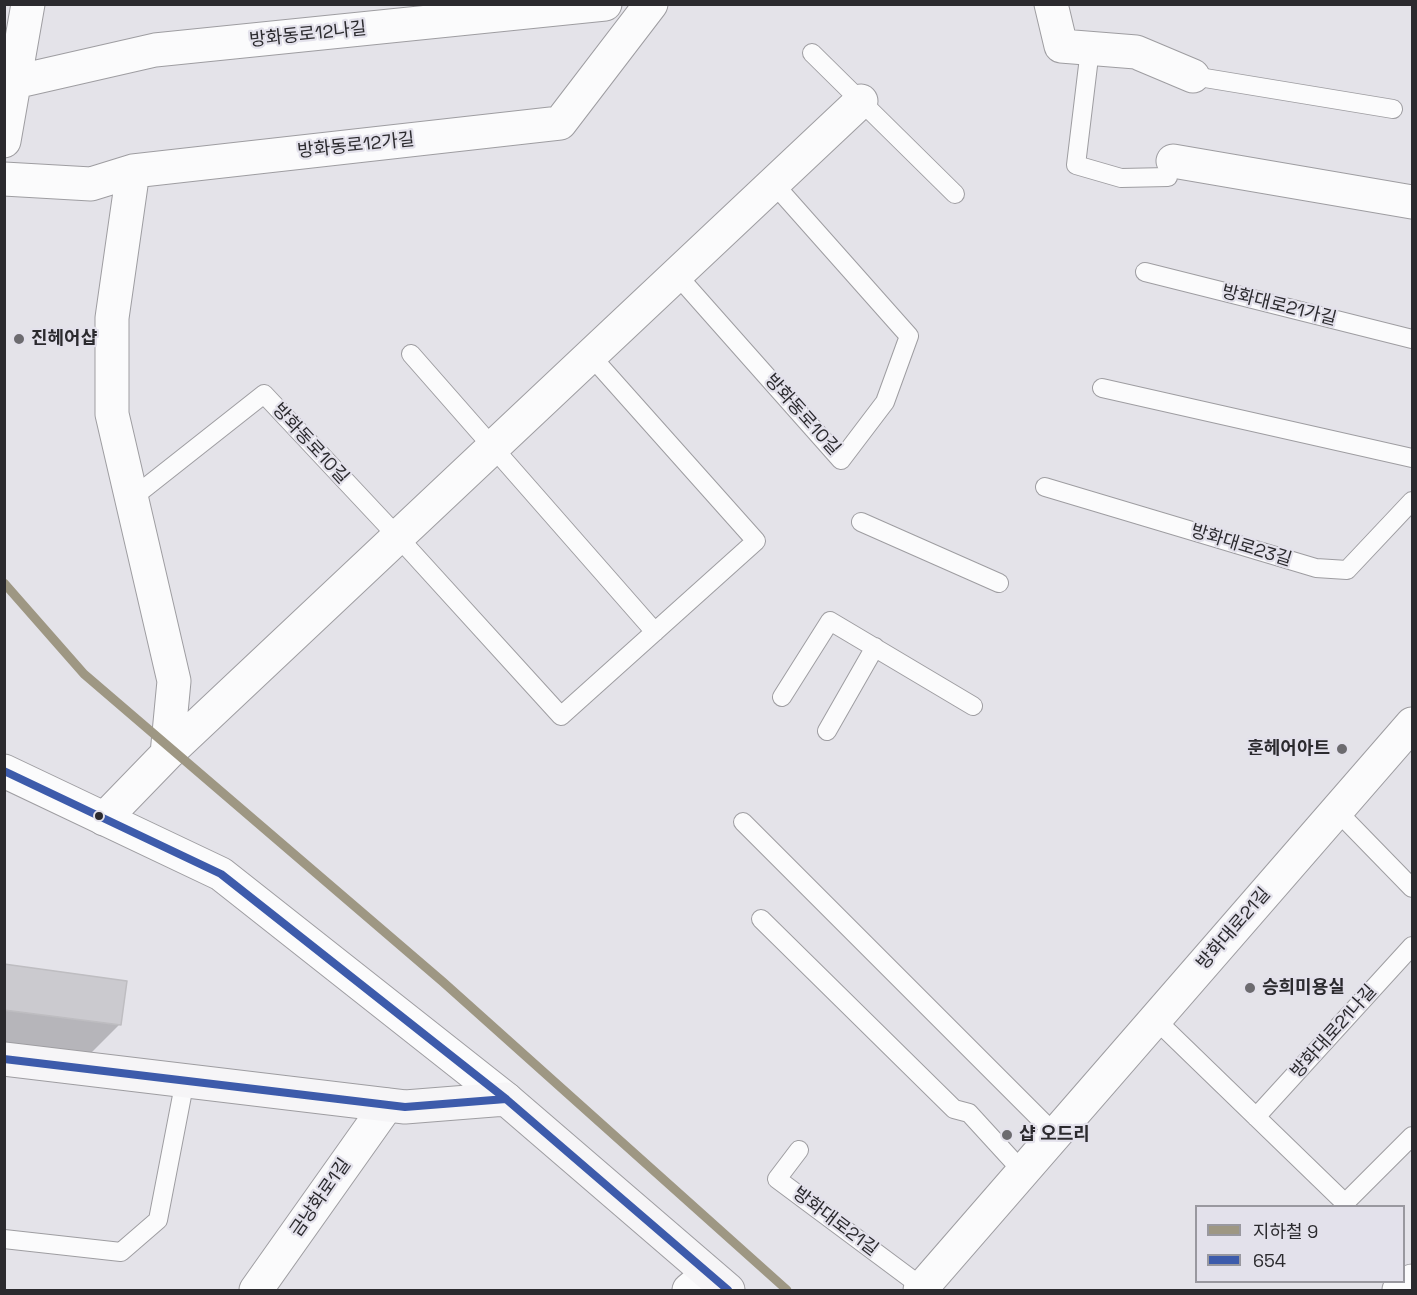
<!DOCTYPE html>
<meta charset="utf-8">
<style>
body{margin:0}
#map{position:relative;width:1417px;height:1295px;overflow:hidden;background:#e4e3e9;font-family:"Space Grotesk","Noto Sans KR",sans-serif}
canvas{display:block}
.frame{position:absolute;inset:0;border:6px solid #2b2a2e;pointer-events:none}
.legend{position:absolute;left:1195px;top:1205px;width:210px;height:78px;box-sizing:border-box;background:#e3e1eb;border:2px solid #99989f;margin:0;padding:8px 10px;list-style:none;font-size:18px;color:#2b2a2e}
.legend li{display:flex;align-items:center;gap:12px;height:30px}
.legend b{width:30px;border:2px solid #99989f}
</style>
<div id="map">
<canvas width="1417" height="1295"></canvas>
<div class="frame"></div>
<ul class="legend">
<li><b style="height:8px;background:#9e9783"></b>지하철 9</li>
<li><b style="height:8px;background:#3d5bab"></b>654</li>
</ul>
</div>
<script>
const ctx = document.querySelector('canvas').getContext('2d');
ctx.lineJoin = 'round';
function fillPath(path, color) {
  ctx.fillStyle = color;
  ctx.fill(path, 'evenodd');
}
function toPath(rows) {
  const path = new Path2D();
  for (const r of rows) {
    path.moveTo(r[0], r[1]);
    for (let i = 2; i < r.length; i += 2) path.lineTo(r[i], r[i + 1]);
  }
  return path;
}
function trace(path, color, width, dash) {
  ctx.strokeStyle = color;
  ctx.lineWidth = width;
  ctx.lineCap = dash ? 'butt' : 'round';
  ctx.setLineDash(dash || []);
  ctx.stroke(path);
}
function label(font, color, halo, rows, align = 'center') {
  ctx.font = font + ' "Space Grotesk","Noto Sans KR",sans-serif';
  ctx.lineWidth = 4.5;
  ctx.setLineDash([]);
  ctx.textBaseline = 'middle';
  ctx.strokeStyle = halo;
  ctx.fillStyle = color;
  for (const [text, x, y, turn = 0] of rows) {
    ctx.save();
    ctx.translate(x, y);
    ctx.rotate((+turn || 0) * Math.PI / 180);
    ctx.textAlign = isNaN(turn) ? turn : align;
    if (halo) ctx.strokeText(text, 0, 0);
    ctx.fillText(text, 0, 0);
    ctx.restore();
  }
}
fillPath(toPath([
 [4,966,120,1024,73,1071,4,1061]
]), '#0003');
const building = toPath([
 [4,964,127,981,121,1025,4,1010,4,964]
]);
fillPath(building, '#cbcacf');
trace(building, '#bebdc1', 1.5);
const service = toPath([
 [1090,49,1076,165,1121,178,1168,177],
 [812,53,955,194],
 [1193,76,1393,109],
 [1145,272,1412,339],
 [677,275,841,460,885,402,909,336,774,184],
 [411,354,655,632],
 [1102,388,1412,458],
 [1045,487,1316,568,1347,570,1412,501],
 [131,499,264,394,398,537,561,716,756,541,591,356],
 [861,522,999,583],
 [782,697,830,621,973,706],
 [827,731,875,647],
 [1337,811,1412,888],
 [743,822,1055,1134],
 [761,919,954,1109,969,1113,1023,1172],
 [1155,1019,1345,1203,1412,1136],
 [1256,1117,1412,946],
 [799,1150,777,1179,922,1287],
 [4,1239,121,1252,158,1220,185,1080]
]);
const minor = toPath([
 [1051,4,1061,46,1136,52,1193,76],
 [15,82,155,50,605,4],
 [4,141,28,4],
 [1173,161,1412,202],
 [4,179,91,184,133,171,560,123,651,4],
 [167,754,861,101],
 [104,819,167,754,174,681,112,414,112,318,133,171],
 [256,1290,387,1105],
 [689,1290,708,1274],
 [920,1290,1412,724],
 [1399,1290,1412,1281]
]);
const tertiary = toPath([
 [4,771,221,874,506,1099]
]);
const secondary = toPath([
 [4,1059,405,1107,506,1099,728,1290]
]);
trace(service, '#9e9da1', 20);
trace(minor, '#9e9da1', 35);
trace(tertiary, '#9e9da1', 35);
trace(secondary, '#9e9da1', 35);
trace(service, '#fbfbfc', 18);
trace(minor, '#fbfbfc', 33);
trace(tertiary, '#fbfbfc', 33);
trace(secondary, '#f6f5f7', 33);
trace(toPath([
 [4,771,221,874,506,1099,728,1290],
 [4,1059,405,1107,506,1099]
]), '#3d5bab', 8);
trace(toPath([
 [4,583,84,674,443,982,787,1290]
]), '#9e9783', 9);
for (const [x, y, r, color] of [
 [19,339,6,"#6c6b6f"],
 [1342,749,6,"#6c6b6f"],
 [99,816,5,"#2b2a2e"],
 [1250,988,6,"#6c6b6f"],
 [1007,1135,6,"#6c6b6f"]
]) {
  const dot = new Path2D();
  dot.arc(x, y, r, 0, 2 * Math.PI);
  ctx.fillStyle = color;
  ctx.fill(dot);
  trace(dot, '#e3e1eb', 2);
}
label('18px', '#2b2a2e', '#e3e1eb', [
 ["방화동로12나길",308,35,-6],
 ["방화동로12가길",356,146,-6],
 ["방화대로21가길",1279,306,14],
 ["방화동로10길",802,415,48],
 ["방화동로10길",310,444,47],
 ["방화대로23길",1241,546,17],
 ["방화대로21길",1234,929,-49],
 ["방화대로21나길",1334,1032,-48],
 ["금낭화로1길",321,1198,-55],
 ["방화대로21길",835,1222,37]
]);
label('bold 18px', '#2b2a2e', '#e3e1eb', [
 ["진헤어샵",31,339],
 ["훈헤어아트",1330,749,"right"],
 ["승희미용실",1262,988],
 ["샵 오드리",1019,1135]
], 'left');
</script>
